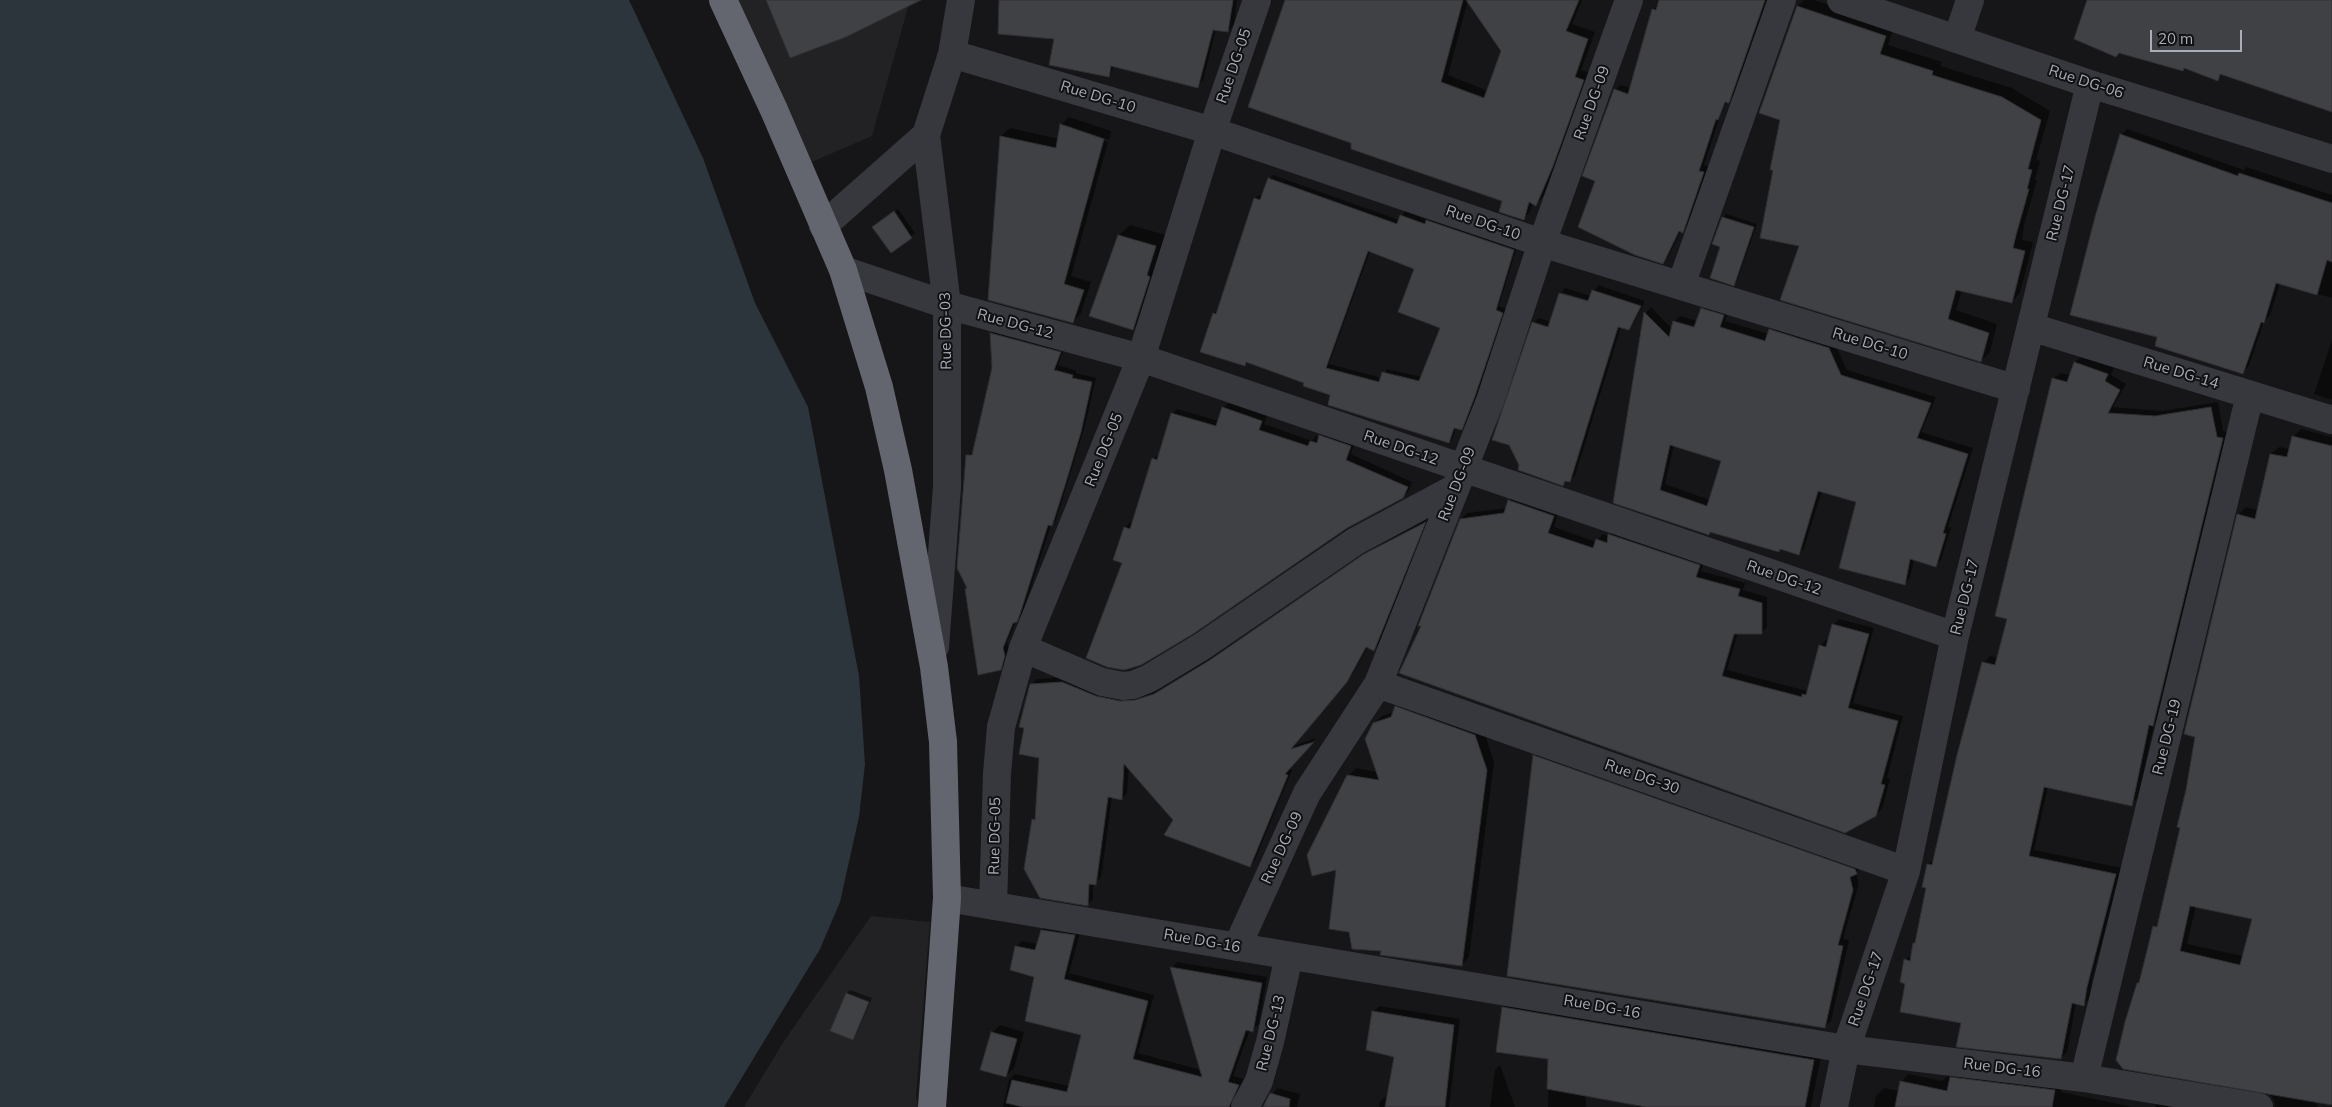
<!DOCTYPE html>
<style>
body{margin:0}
#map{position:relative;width:2332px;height:1107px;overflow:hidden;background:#161618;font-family:Mulish,sans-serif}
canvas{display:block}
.scale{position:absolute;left:2150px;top:30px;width:92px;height:22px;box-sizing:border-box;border:2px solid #a8adb8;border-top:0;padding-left:6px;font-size:15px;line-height:18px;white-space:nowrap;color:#a8adb8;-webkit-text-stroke:4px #111113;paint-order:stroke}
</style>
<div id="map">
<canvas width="2332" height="1107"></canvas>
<div class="scale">20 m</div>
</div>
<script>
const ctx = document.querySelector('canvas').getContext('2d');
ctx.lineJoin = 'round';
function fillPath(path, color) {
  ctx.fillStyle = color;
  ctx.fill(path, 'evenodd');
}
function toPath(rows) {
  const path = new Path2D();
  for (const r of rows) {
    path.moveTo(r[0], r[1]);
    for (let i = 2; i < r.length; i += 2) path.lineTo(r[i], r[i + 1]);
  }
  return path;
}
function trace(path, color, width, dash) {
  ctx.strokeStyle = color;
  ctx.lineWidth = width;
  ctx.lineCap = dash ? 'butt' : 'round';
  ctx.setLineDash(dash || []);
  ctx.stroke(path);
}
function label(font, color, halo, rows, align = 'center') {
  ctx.font = font + ' Mulish,sans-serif';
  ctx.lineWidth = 4;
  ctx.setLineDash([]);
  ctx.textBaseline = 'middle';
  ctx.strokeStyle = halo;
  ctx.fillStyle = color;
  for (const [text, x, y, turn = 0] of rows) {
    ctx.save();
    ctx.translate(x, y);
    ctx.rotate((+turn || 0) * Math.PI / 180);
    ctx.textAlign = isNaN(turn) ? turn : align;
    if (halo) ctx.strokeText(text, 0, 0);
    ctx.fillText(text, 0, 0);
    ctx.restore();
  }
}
fillPath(toPath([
 [731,0,910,0,872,136,807,164],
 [871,916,930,922,916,1095,918,1107,744,1107,784,1041]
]), '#222225');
fillPath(toPath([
 [0,0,629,0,703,158,755,303,808,407,859,676,865,764,859,817,840,902,820,949,724,1107,0,1107]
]), '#2c353c');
fillPath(toPath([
 [1001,0,1237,0,1234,25,1228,31,1216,29,1203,81,1197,86,1115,65,1109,75],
 [1290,0,1582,0,1572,24,1595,32,1581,70,1590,73,1560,158,1543,197,1536,204,1533,203,1530,212,1523,219,1504,200,1353,142],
 [1468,0,1502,51,1488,91,1448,75],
 [1661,0,1769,0,1734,96,1727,101,1720,116,1704,165,1709,167,1688,226,1681,231,1668,257,1662,262,1597,180,1615,90,1620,85,1631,88,1653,10],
 [1804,0,1814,0,1894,27,1888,45,1942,62,1940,66,2012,88,2050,111,2036,160,2040,161,2035,180,2037,180,2024,225,2022,240,2033,242,2020,293,2011,302,1962,290,1956,310,1997,324,1990,352,1981,361,1800,245,1775,169,1798,6],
 [1069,117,1111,131,1109,140,1066,125,1066,128,1108,142,1071,276,1091,282,1081,313,1073,322,1001,136,1010,128,1059,139,1061,125],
 [2127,129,2244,170,2246,167,2332,195,2332,298,2280,283,2270,315,2264,321,2249,366,2242,372,2159,336,2121,135],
 [1273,175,1399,220,1405,211,1428,220,1431,217,1517,246,1499,306,1506,309,1479,391,1465,425,1461,429,1456,427,1453,438,1449,442,1306,382,1248,361,1244,365,1214,313,1219,309,1255,198,1259,195,1263,196,1269,179],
 [1370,251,1416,269,1442,327,1422,377,1387,369,1382,378,1329,364],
 [898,209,915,233,891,252,877,224],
 [1726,214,1757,224,1737,281,1734,284,1722,246,1714,243,1723,217],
 [1130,225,1166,235,1144,318,1133,329,1119,235],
 [1598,285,1645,301,1634,323,1629,328,1621,327,1575,476,1563,484,1533,323,1539,318,1551,322,1560,293,1565,288,1591,296],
 [1561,292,1594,302,1593,304,1561,295],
 [1708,303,1729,310,1725,321,1769,334,1776,324,1834,342,1847,370,1936,397,1921,432,1973,448,1948,527,1951,528,1941,560,1935,565,1914,559,1910,578,1904,584,1858,501,1822,491,1804,548,1799,553,1781,548,1779,550,1712,531,1709,534,1615,502,1646,313,1651,307,1672,329,1674,322,1680,316,1697,321,1702,309],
 [1674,445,1722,460,1710,500,1665,484],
 [996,329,1064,348,1058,365,1077,371,1076,373,1096,378,1085,426,1056,520,1051,525,1024,608,1021,616,1016,621,1007,642,1009,651,1005,664,1000,669,968,587,968,455,974,451,993,368,991,333],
 [2332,340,2332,400,2314,394],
 [2081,356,2114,368,2111,375,2126,384,2113,407,2162,411,2218,402,2223,431,2229,432,2159,718,2154,724,2138,798,2131,804,2048,786,2034,850,2122,868,2092,979,2090,998,2084,1004,2076,1003,2067,1052,2061,1058,1962,1022,1907,983,1905,960,1912,954,1917,941,1927,887,1924,886,1929,864,1935,858,1958,755,1984,662,1990,656,1998,658,2009,618,2053,379,2060,373,2070,375,2075,363],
 [1229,403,1267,416,1264,424,1312,441,1316,436,1320,438,1325,431,1355,441,1351,454,1412,482,1408,492,1402,497,1347,527,1123,562,1125,528,1130,522,1133,523,1153,459,1160,454,1172,414,1177,409,1219,421,1223,408],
 [2301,429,2332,437,2332,1104,2315,1101,2318,1107,2275,1107,2275,1102,2270,1094,2138,983,2141,980,2154,927,2160,921,2182,827,2238,515,2246,507,2258,510,2271,454,2279,447,2290,449,2293,437],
 [2196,906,2253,918,2243,956,2187,944],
 [1515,495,1559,510,1554,527,1596,542,1603,534,1609,536,1615,529,1705,559,1701,571,1745,583,1743,590,1767,597,1767,627,1761,633,1738,633,1727,670,1807,691,1820,646,1826,640,1829,640,1833,625,1839,619,1874,628,1853,703,1903,716,1887,778,1890,779,1882,809,1875,815,1571,732,1401,673,1423,625,1461,519,1467,513,1507,508,1509,501],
 [1429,518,1379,644,1374,649,1368,646,1352,675,1293,746,1316,738,1289,768,1292,770,1255,860,1250,865,1174,820,1129,767,1127,793,1122,798,1112,797,1101,878,1093,883,1093,899,1088,904,1034,820,1037,817,1040,757,1031,685,1037,679,1068,677,1141,696,1160,689,1216,655,1371,550],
 [1403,700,1483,728,1494,762,1469,957,1461,965,1348,776,1356,768,1377,772,1374,724,1382,716,1394,712],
 [1540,750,1863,866,1856,873,1859,883,1843,939,1849,940,1831,1021,1824,1027,1534,756],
 [1049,924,1081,930,1069,973,1154,995,1138,1053,1201,1070,1172,968,1177,962,1267,977,1259,1024,1252,1030,1250,1030,1233,1076,1244,1079,1237,1093,1235,1101,1237,1107,1003,1107,1009,1080,1015,1074,1070,1086,1083,1034,1036,976,1016,947,1022,941,1038,944,1042,930],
 [850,990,872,998,856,1035,852,1039,831,1030,847,993],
 [1512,999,1822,1051,1811,1107,1636,1107,1636,1104,1586,1095,1586,1107,1548,1107,1549,1058,1504,1008],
 [1379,1006,1460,1019,1449,1107,1379,1107,1380,1101,1388,1095,1395,1056,1373,1012],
 [1000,1025,1024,1032,1014,1068,1006,1076,992,1033],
 [1500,1065,1515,1107,1490,1107,1495,1070],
 [1959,1070,2062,1083,2061,1092,2133,1107,1874,1107,1876,1096,1884,1088,1899,1091,1901,1082,1909,1074,1942,1081,1948,1076,1953,1077],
 [1277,1088,1300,1094,1297,1107,1264,1107],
 [2162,1098,2216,1107,2156,1107,2155,1105]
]), '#0007');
const building = toPath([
 [766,0,921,0,846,37,790,58,766,0],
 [999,0,1233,0,1228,32,1213,30,1198,88,1111,66,1109,77,1049,65,1054,39,998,34,999,0],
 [1285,0,1463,0,1441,82,1484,98,1501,51,1466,0,1579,0,1566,31,1588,39,1575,77,1584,80,1553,166,1536,206,1529,202,1524,220,1499,212,1502,201,1351,149,1351,143,1248,107,1285,0],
 [1659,0,1765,0,1729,103,1725,102,1718,120,1716,119,1699,171,1704,172,1683,233,1679,231,1663,264,1635,255,1578,227,1595,181,1582,176,1614,89,1628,94,1652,9,1656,10,1659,0],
 [2087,0,2332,0,2332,112,2220,74,2218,81,2184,68,2183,71,2119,53,2116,57,2074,39,2087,0],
 [1797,6,1886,36,1880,54,1933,71,1932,75,2002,97,2041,120,2028,169,2032,170,2027,189,2029,189,2016,235,2013,248,2025,251,2012,303,1956,290,1948,319,1989,333,1981,362,1780,300,1799,246,1760,238,1773,170,1770,170,1780,120,1759,113,1797,6],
 [1060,124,1104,139,1064,284,1084,290,1073,323,988,300,1000,136,1056,148,1060,124],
 [2120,134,2238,176,2239,173,2332,203,2332,262,2327,260,2317,295,2276,283,2264,323,2261,322,2243,374,2155,346,2157,337,2070,315,2095,217,2120,134],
 [1268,178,1397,224,1400,215,1425,224,1426,220,1514,250,1496,310,1503,313,1475,396,1462,430,1454,428,1449,443,1328,405,1330,395,1303,386,1304,383,1246,362,1245,366,1200,352,1213,313,1216,314,1254,198,1260,200,1268,178],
 [1368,251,1414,269,1398,312,1440,328,1419,381,1382,372,1379,382,1326,368,1368,251],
 [894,211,912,238,891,253,872,227,894,211],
 [1722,217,1754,227,1734,286,1710,278,1720,247,1712,244,1722,217],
 [1118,235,1156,246,1147,275,1150,277,1133,330,1089,316,1118,235],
 [1592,290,1641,306,1629,330,1618,327,1570,482,1565,481,1563,486,1518,470,1519,465,1509,445,1492,440,1532,322,1548,327,1559,293,1588,301,1592,290],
 [1701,308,1724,315,1720,327,1765,341,1769,329,1829,348,1841,375,1931,403,1917,438,1968,454,1943,533,1946,534,1936,567,1910,559,1905,585,1839,568,1856,502,1818,491,1799,555,1780,549,1779,552,1710,532,1709,535,1613,503,1644,312,1669,337,1673,321,1694,327,1701,308],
 [1670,445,1721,461,1707,506,1660,490,1670,445],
 [990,333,1061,352,1054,370,1073,375,1072,378,1092,382,1081,432,1066,482,1052,526,1048,525,1020,614,1017,622,1013,623,1003,648,1005,656,1001,670,978,675,965,589,967,588,957,568,966,455,972,455,992,368,990,333],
 [2074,362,2108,374,2105,381,2120,390,2108,413,2155,416,2211,407,2217,437,2223,438,2153,726,2149,725,2132,806,2044,787,2029,856,2116,874,2087,987,2084,1006,2072,1003,2061,1059,1956,1047,1961,1023,1900,1012,1905,984,1900,982,1904,959,1910,961,1913,943,1915,943,1926,888,1922,887,1927,864,1932,865,1957,755,1982,662,1995,665,2007,619,1995,616,2052,378,2067,382,2074,362],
 [1222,407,1262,421,1259,430,1308,446,1310,441,1317,443,1319,435,1351,446,1346,460,1408,487,1403,498,1347,528,1193,634,1141,665,1124,670,1107,667,1086,658,1122,563,1113,560,1124,527,1130,529,1152,458,1157,460,1171,413,1216,426,1222,407],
 [2292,436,2332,446,2332,1105,2123,1069,2116,1060,2125,1022,2137,983,2139,983,2153,926,2157,927,2180,828,2177,827,2186,790,2195,737,2184,734,2237,514,2255,519,2270,454,2287,457,2292,436],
 [2190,906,2252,919,2240,965,2180,951,2190,906],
 [1508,500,1554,516,1548,533,1593,548,1596,539,1607,543,1608,534,1700,565,1696,577,1740,589,1738,596,1762,603,1762,634,1734,634,1722,676,1802,697,1802,694,1806,695,1819,645,1826,647,1832,624,1869,634,1848,708,1898,721,1881,784,1885,785,1876,816,1845,833,1399,673,1421,626,1418,626,1460,519,1504,513,1508,500],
 [1426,522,1374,651,1366,647,1347,682,1291,749,1314,742,1285,774,1288,775,1250,867,1164,835,1173,820,1124,764,1122,800,1108,797,1096,885,1089,884,1088,906,1040,898,1024,869,1032,819,1035,820,1039,758,1019,754,1024,728,1019,727,1030,684,1062,682,1096,696,1120,701,1135,700,1154,694,1210,660,1364,554,1426,522],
 [1395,706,1475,735,1487,770,1462,966,1380,955,1381,951,1352,949,1349,932,1329,929,1336,870,1312,876,1307,855,1347,775,1379,780,1365,739,1373,723,1391,717,1395,706],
 [1533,755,1855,869,1857,874,1850,877,1853,890,1838,945,1843,946,1825,1028,1507,976,1533,755],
 [1041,930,1075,935,1064,979,1148,1001,1133,1059,1202,1077,1170,967,1262,983,1253,1032,1246,1030,1228,1082,1239,1085,1229,1107,1023,1107,1006,1103,1012,1080,1067,1092,1081,1035,1025,1021,1034,977,1010,970,1015,946,1035,950,1041,930],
 [846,993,869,1002,853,1040,830,1031,846,993],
 [1502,1007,1814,1060,1805,1107,1646,1107,1547,1089,1548,1059,1496,1052,1502,1007],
 [1372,1011,1454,1025,1445,1107,1385,1107,1394,1057,1366,1050,1372,1011],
 [991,1032,1017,1039,1006,1077,980,1070,991,1032],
 [1950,1077,2055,1090,2052,1107,1895,1107,1900,1081,1947,1091,1950,1077],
 [1270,1093,1290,1099,1289,1107,1263,1107,1270,1093]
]);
fillPath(building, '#404145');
trace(building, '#303034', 1);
trace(toPath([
 [1841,0,2090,84,2332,159],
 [1957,39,1970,0],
 [952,54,1212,131,1542,243,2016,389],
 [823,226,926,135],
 [843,270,947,305,1141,358,1955,636],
 [1681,285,1782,0],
 [2031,327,2332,420],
 [935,647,947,487,947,305,926,135,952,54,961,0],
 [1023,648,1102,682,1123,686,1133,685,1148,679,1201,647,1356,541,1455,488],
 [1378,684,1906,871],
 [947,898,1846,1049,2084,1078,2259,1107],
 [993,906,997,774,1001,727,1023,648,1141,358,1212,131,1257,0],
 [1237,947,1307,793,1378,684,1490,401,1542,243,1629,0],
 [2084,1078,2250,395],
 [1245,1107,1259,1081,1270,1042,1289,956],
 [1834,1107,1846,1049,1906,871,1955,636,2090,84]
]), '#37383d', 28);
trace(toPath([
 [723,0,774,110,843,270,879,387,898,470,934,667,943,742,947,898,932,1107]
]), '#63666e', 28);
label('15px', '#a8adb8', '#111113', [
 ["Rue DG-05",1234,66,-71],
 ["Rue DG-06",2086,82,18],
 ["Rue DG-10",1098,97,17],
 ["Rue DG-09",1592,103,-70],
 ["Rue DG-17",2061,203,-76],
 ["Rue DG-10",1483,223,19],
 ["Rue DG-12",1015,324,15],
 ["Rue DG-03",946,331,-91],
 ["Rue DG-10",1870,344,17],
 ["Rue DG-14",2181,373,17],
 ["Rue DG-12",1401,448,19],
 ["Rue DG-05",1104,450,-68],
 ["Rue DG-09",1457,484,-69],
 ["Rue DG-12",1784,578,19],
 ["Rue DG-17",1965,597,-76],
 ["Rue DG-19",2167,737,-76],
 ["Rue DG-30",1642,777,19],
 ["Rue DG-05",995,836,-89],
 ["Rue DG-09",1282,848,-65],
 ["Rue DG-16",1202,941,10],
 ["Rue DG-17",1866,989,-71],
 ["Rue DG-16",1602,1007,10],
 ["Rue DG-13",1271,1033,-76],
 ["Rue DG-16",2002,1068,7]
]);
</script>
